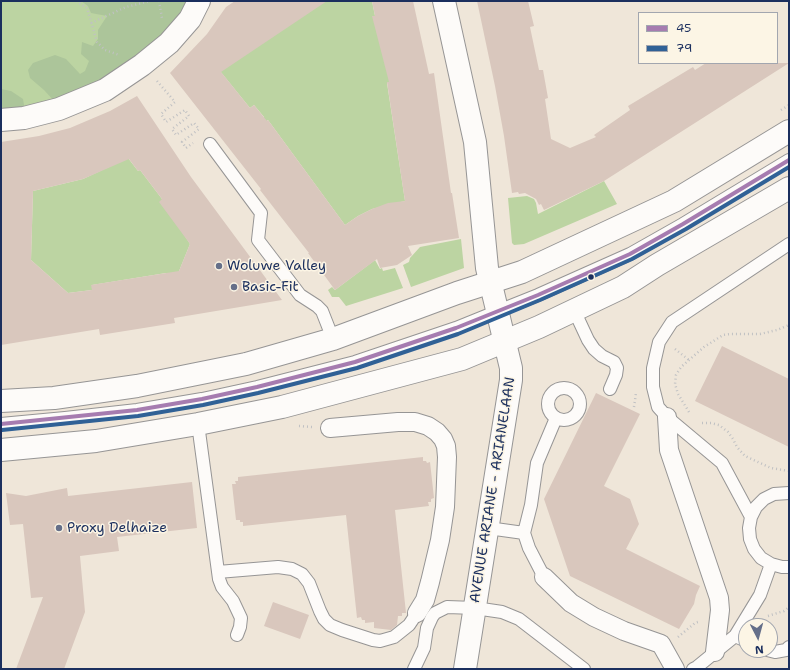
<!DOCTYPE html>
<style>
body{margin:0}
#map{position:relative;width:790px;height:670px;overflow:hidden;background:#efe6d9;font-family:"Shantell Sans",sans-serif}
canvas{display:block}
.frame{position:absolute;inset:0;border:2px solid #1b2f5e;pointer-events:none}
.legend{position:absolute;left:638px;top:12px;width:140px;height:52px;box-sizing:border-box;background:#fcf5e5;border:1px solid #a2a6af;margin:0;padding:5px 7px;list-style:none;font-size:12px;color:#1b2f5e}
.legend li{display:flex;align-items:center;gap:8px;height:20px}
.legend b{width:20px;border:1px solid #a2a6af}
.north{position:absolute;left:738px;top:618px;width:40px;height:40px;box-sizing:border-box;background:#fcf5e5;border:1px solid #a2a6af;border-radius:50%;rotate:174deg;font-size:11px;font-weight:700;line-height:16px;text-align:center;color:#1b2f5e}
.north::after{content:'';display:block;margin:auto;width:14px;height:18px;background:#656f89;clip-path:polygon(50% 0,100% 100%,50% 72%,0 100%)}
</style>
<div id="map">
<canvas width="790" height="670"></canvas>
<div class="frame"></div>
<ul class="legend">
<li><b style="height:5px;background:#a67cb0"></b>45</li>
<li><b style="height:5px;background:#306196"></b>79</li>
</ul>
<div class="north">N</div>
</div>
<script>
const ctx = document.querySelector('canvas').getContext('2d');
ctx.lineJoin = 'round';
function fillPath(path, color) {
  ctx.fillStyle = color;
  ctx.fill(path, 'evenodd');
}
function toPath(rows) {
  const path = new Path2D();
  for (const r of rows) {
    if (r.length === 3) {
      path.moveTo(r[0] + r[2], r[1]);
      path.arc(r[0], r[1], r[2], 0, 2 * Math.PI);
      continue;
    }
    path.moveTo(r[0], r[1]);
    for (let i = 2; i < r.length; i += 2) path.lineTo(r[i], r[i + 1]);
  }
  return path;
}
function trace(path, color, width, dash) {
  ctx.strokeStyle = color;
  ctx.lineWidth = width;
  ctx.lineCap = dash ? 'butt' : 'round';
  ctx.setLineDash(dash || []);
  ctx.stroke(path);
}
function label(font, color, halo, rows, align = 'center') {
  ctx.font = font + ' "Shantell Sans",sans-serif';
  ctx.lineWidth = 3;
  ctx.setLineDash([]);
  ctx.textBaseline = 'middle';
  ctx.strokeStyle = halo;
  ctx.fillStyle = color;
  for (const [text, x, y, turn = 0] of rows) {
    ctx.save();
    ctx.translate(x, y);
    ctx.rotate((+turn || 0) * Math.PI / 180);
    ctx.textAlign = isNaN(turn) ? turn : align;
    if (halo) ctx.strokeText(text, 0, 0);
    ctx.fillText(text, 0, 0);
    ctx.restore();
  }
}
fillPath(toPath([
 [1,1,194,1,92,90,1,114],
 [325,1,372,1,375,16,373,16,391,81,387,83,405,201,372,209,358,216,345,225,268,120,264,123,264,117,254,105,250,108,220,71],
 [128,158,138,171,140,170,162,199,190,244,177,276,166,273,92,285,92,290,68,293,31,260,33,191,83,179],
 [604,181,617,204,524,244,514,245,512,243,508,198,527,196,534,199,536,203,538,214],
 [461,239,464,268,411,287,403,265,409,262,410,258,420,247],
 [375,260,380,269,382,268,383,271,395,268,403,288,346,306,339,297,332,297,328,290,332,287,335,290]
]), '#bcd4a2');
fillPath(toPath([
 [81,1,194,1,193,5,123,73,56,103,44,90,30,78,28,70,33,63,55,55,66,59,80,74,85,71,89,61,81,54,82,42,93,46,98,39,98,30,107,16,91,13,88,6],
 [1,89,11,91,23,99,25,111,1,114]
]), '#acc59a');
fillPath(toPath([
 [235,1,327,1,221,72,250,108,254,105,267,121,268,120,345,225,358,216,372,209,388,203,405,201,387,82,389,82,372,16,375,16,372,1,413,1,429,74,434,73,451,193,452,193,459,238,408,246,412,255,397,265,380,268,377,259,335,290,308,253,309,253,260,190,261,189,170,73,207,34,226,7],
 [477,1,528,1,534,26,530,27,539,70,543,70,548,98,545,99,551,139,570,148,596,137,594,135,630,110,628,106,693,67,695,70,706,63,789,63,604,181,544,210,541,204,539,205,536,199,525,193,519,194,518,192,512,193,504,136,495,86],
 [137,96,191,177,282,300,174,318,175,323,100,335,99,329,1,345,1,142,39,136,70,128,110,111],
 [129,159,138,171,140,170,162,199,159,202,190,244,179,271,91,285,92,290,68,293,31,260,33,191,83,179],
 [722,346,789,379,789,447,695,401],
 [596,393,640,414,604,486,630,499,639,524,626,549,700,586,696,595,694,604,679,629,570,576,544,499],
 [423,457,423,461,426,461,427,463,430,462,434,498,431,499,431,502,428,502,429,506,395,510,406,613,402,613,402,616,398,616,397,625,391,630,374,628,374,622,365,623,365,620,362,620,361,617,357,618,346,515,243,526,243,522,240,522,240,520,236,520,232,484,236,484,235,481,238,481,238,477],
 [192,482,197,528,117,537,119,551,80,556,85,612,64,669,16,669,43,597,31,598,23,524,10,525,6,493,26,496,67,488,68,496],
 [273,602,309,615,300,639,264,626]
]), '#d9c7bd');
const service = toPath([
 [210,144,261,213,258,240,300,295,317,306,322,311,333,339],
 [574,310,588,340,594,349,602,356,614,362,617,368,616,375,610,389],
 [564,404,16],
 [1,424,65,418,137,410,202,399,257,387,355,362,456,328,498,311,538,295,630,254,683,224,789,160],
 [198,424,219,579,222,587,233,601,241,618,240,627,237,635],
 [789,493,774,494,764,499,756,507,751,517,749,528,750,539,754,549,761,558,771,564,782,567,789,567],
 [751,517,722,463,667,417,658,407,653,387,653,368,659,342,672,322,789,244],
 [488,528,524,533],
 [218,572,278,567,292,569,302,574,309,583,320,611,324,619,330,625,342,630,373,640,380,641,394,637,409,625,417,613],
 [544,577,529,548,524,533,531,505,537,463,556,418],
 [735,636,746,641],
 [767,650,775,652,786,650,789,647],
 [414,669,424,648,427,628,432,617,435,613,447,607,475,608,502,612,519,619,584,669],
 [693,669,697,667,735,636,760,595,771,564]
]);
const pedestrian = toPath([
 [667,417,669,450,719,598,720,610,715,652],
 [330,428,398,422,415,422,428,426,437,432,443,439,446,446,447,457,445,507,440,540,430,582,425,600,417,613],
 [544,577,571,603,594,617,624,631,661,644,675,669]
]);
const minor = toPath([
 [444,1,475,142,487,268,511,368,511,380,465,669],
 [1,120,24,118,59,109,105,90,142,65,169,43,190,19,199,1]
]);
const secondary = toPath([
 [1,401,54,398,137,386,246,364,333,339,457,293,522,272,674,201,789,131],
 [1,450,96,441,198,424,282,407,462,359,539,327,623,287,657,265,789,188]
]);
trace(service, '#969595', 14);
trace(pedestrian, '#969595', 20);
trace(minor, '#969595', 24);
trace(secondary, '#969595', 24);
trace(toPath([
 [76,1,87,8,97,42,105,50,119,55],
 [159,1,162,18],
 [91,23,126,7,150,1],
 [157,81,175,102,161,114,166,122,185,110,189,116,172,129,176,135,194,123,199,129,182,142,186,148,193,143],
 [781,110,789,105],
 [675,349,689,360],
 [634,407,636,393],
 [689,412,678,394,675,384,676,375,681,367,704,347,723,335,730,334,760,334,777,330,789,325],
 [702,423,711,423,719,425,728,432,733,439,737,447,745,456,771,468,789,471],
 [299,426,312,427],
 [768,616,784,611,789,607],
 [678,637,695,623,698,622]
]), '#c0c1c3', 2.5, [1, 3]);
trace(service, '#fdfbf9', 12);
trace(pedestrian, '#fdfbf9', 18);
trace(minor, '#fdfbf9', 22);
trace(secondary, '#fdfbf9', 22);
trace(toPath([
 [1,424,137,410,202,399,257,387,355,362,456,328,538,295,630,254,683,224,789,160]
]), '#a67cb0', 4);
trace(toPath([
 [2,430,138,416,203,405,258,393,357,368,458,334,540,300,632,259,686,229,789,167]
]), '#306196', 4);
for (const [x, y, r, color] of [
 [219,266,4,"#656f89"],
 [591,277,3.5,"#1b2f5e"],
 [234,287,4,"#656f89"],
 [59,528,4,"#656f89"]
]) {
  const dot = new Path2D();
  dot.arc(x, y, r, 0, 2 * Math.PI);
  ctx.fillStyle = color;
  ctx.fill(dot);
  trace(dot, '#fcf5e5', 1.5);
}
label('14px', '#1b2f5e', '#fcf5e5', [
 ["Woluwe Valley",227,266],
 ["Basic-Fit",242,287],
 ["Proxy Delhaize",67,528]
], 'left');
label('14px', '#1b2f5e', '#fcf5e5', [
 ["AVENUE ARIANE - ARIANELAAN",493,490,-81]
]);
</script>
